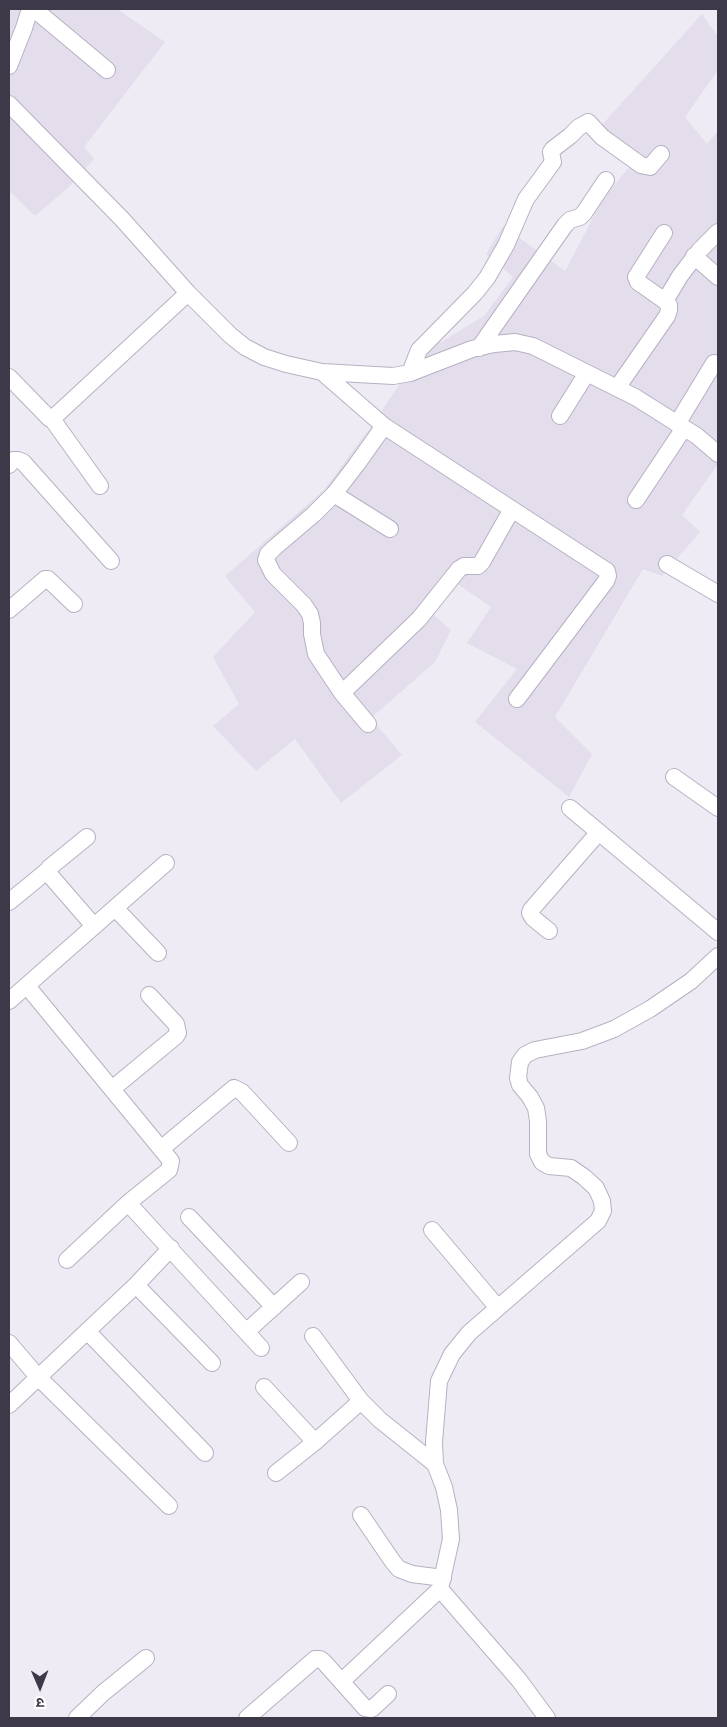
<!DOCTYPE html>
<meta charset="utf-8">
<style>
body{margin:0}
#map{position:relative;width:727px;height:1727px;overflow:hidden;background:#efebf4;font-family:Rubik,"Noto Sans Devanagari",sans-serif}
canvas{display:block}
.frame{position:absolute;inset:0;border:10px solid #3e3948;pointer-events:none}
.north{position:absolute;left:15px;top:1662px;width:50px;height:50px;-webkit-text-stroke:4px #fff;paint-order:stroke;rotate:179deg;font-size:14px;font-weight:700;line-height:20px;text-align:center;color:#3e3948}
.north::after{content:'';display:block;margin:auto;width:18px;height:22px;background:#3e3948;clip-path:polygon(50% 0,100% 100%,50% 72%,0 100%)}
</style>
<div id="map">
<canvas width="727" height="1727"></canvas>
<div class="frame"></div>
<div class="north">उ</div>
</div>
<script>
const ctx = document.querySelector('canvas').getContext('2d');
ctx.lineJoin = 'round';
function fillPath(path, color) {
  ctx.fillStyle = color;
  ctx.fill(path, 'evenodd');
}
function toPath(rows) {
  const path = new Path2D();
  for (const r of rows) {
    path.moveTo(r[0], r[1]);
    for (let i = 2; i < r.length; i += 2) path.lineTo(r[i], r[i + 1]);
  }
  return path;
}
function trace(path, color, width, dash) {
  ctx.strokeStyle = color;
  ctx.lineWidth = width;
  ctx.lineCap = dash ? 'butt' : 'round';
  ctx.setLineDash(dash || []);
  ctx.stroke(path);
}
fillPath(toPath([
 [9,9,117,9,165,42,84,147,94,159,70,186,35,216,9,191],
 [702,14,718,37,718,70,685,117,707,144,718,131,718,464,682,515,700,532,662,576,643,569,555,717,592,754,569,797,475,722,517,669,467,643,491,607,443,574,423,605,451,630,435,662,371,718,402,755,341,803,295,739,256,771,213,726,239,704,213,657,255,612,225,576,324,490,375,421,418,356,484,316,513,277,486,254,503,226,565,271,603,199,634,161,600,127]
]), '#e3ddec');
const minor = toPath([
 [34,9,107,70],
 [9,66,24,28,30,9],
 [9,104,122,219,188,293,230,335,245,347,264,357,286,364,322,372,393,376,410,373,472,349,494,344,515,342,533,346,635,397,697,436,718,454],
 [664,233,636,277,638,282,665,301],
 [694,256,718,277],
 [479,348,565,225,570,220,580,217,584,213,606,180],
 [322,372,384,426,607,571,608,576,606,581,517,699],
 [410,373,419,350,475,293,487,278,506,245,526,199,553,162,551,152,553,149,570,136,579,127,588,122,602,137,641,165,650,167,661,154],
 [9,377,50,419,52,419,100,486],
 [617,388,667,316,669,310,669,305,665,301,680,276,699,251,718,232],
 [560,416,587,373],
 [52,419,188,293],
 [677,424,714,363],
 [9,465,13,460,18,460,23,462,111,561],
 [334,494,390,529],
 [636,500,684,428],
 [667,564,718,594],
 [9,610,45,579,48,579,74,604],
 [342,693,419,619,459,569,464,566,478,566,482,562,512,509],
 [368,724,342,693,316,654,312,634,312,623,310,614,304,605,273,574,266,560,268,554,274,548,314,514,334,494,357,464,384,426],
 [674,777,718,808],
 [570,808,718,932],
 [87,837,49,868,48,873,94,926],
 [9,902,48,870],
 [115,908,158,953],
 [549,931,533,918,530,913,531,910,599,832],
 [27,986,171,1161,169,1170,128,1203,67,1260],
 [9,1001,166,863],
 [112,1089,176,1036,178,1033,176,1024,149,995],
 [161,1149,234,1088,242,1092,289,1143],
 [128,1203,261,1348],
 [189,1217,274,1307],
 [432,1230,498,1308],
 [136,1285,212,1363],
 [87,1331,205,1453],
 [246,1332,301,1282],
 [313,1336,361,1401,380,1420,435,1464],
 [9,1343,38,1377,169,1506],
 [264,1387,315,1442],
 [9,1405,136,1285,171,1248],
 [276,1473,315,1442,361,1401],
 [361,1515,393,1562,399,1569,412,1574,443,1578],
 [342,1681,440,1589],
 [77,1718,103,1693,146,1658],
 [247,1718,315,1659,320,1659,324,1662,365,1708,371,1709,373,1708,388,1694],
 [547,1718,519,1680,440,1589,451,1539,449,1510,444,1487,435,1464,434,1442,439,1381,452,1354,469,1333,598,1221,603,1211,602,1201,596,1188,584,1177,571,1168,549,1166,542,1162,538,1154,538,1121,536,1108,530,1097,520,1085,518,1078,520,1062,525,1055,535,1050,582,1041,614,1029,650,1009,691,981,718,956]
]);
trace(minor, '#b7b0c3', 18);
trace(minor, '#fff', 16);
</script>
